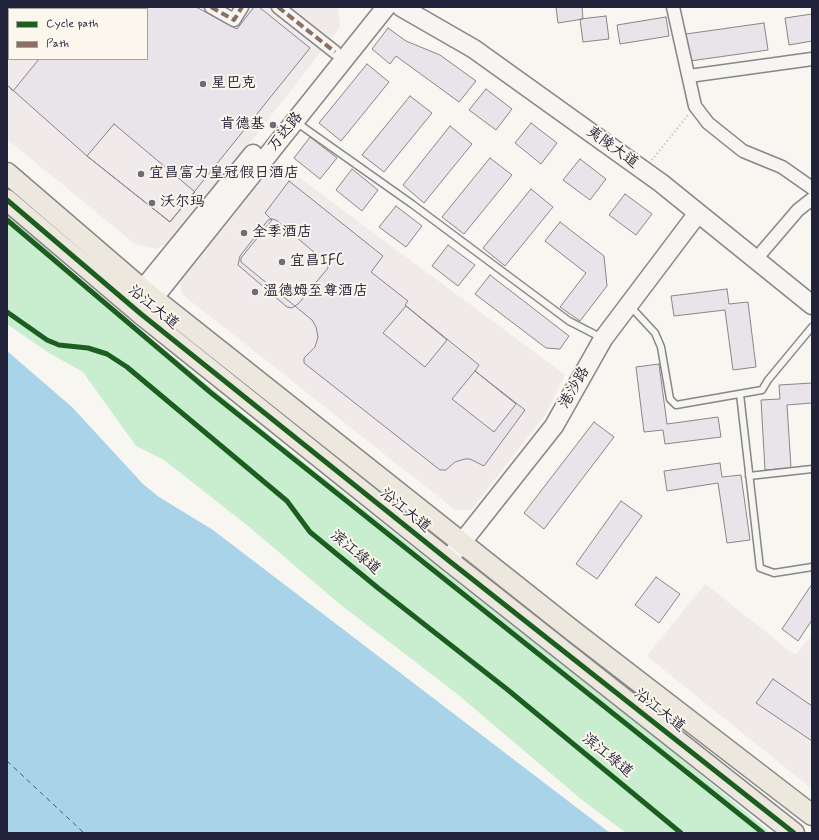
<!DOCTYPE html>
<meta charset="utf-8">
<style>
body{margin:0}
#map{position:relative;width:819px;height:840px;overflow:hidden;background:#f8f6f0;font-family:Mynerve,sans-serif}
canvas{display:block}
.frame{position:absolute;inset:0;border:8px solid #22223b;pointer-events:none}
.legend{position:absolute;left:8px;top:8px;width:140px;height:52px;box-sizing:border-box;background:#fbf7ec;border:1px solid #a4a2a5;margin:0;padding:5px 7px;list-style:none;font-size:12px;color:#22223b}
.legend li{display:flex;align-items:center;gap:8px;height:20px}
.legend b{width:20px;border:1px solid #a4a2a5}
</style>
<div id="map">
<canvas width="819" height="840"></canvas>
<div class="frame"></div>
<ul class="legend">
<li><b style="height:5px;background:#1b5e20"></b>Cycle path</li>
<li><b style="height:5px;background:#8d6e63"></b>Path</li>
</ul>
</div>
<script>
const ctx = document.querySelector('canvas').getContext('2d');
ctx.lineJoin = 'round';
function fillPath(path, color) {
  ctx.fillStyle = color;
  ctx.fill(path, 'evenodd');
}
function toPath(rows) {
  const path = new Path2D();
  for (const r of rows) {
    path.moveTo(r[0], r[1]);
    for (let i = 2; i < r.length; i += 2) path.lineTo(r[i], r[i + 1]);
  }
  return path;
}
function trace(path, color, width, dash) {
  ctx.strokeStyle = color;
  ctx.lineWidth = width;
  ctx.lineCap = dash ? 'butt' : 'round';
  ctx.setLineDash(dash || []);
  ctx.stroke(path);
}
function label(font, color, halo, rows, align = 'center') {
  ctx.font = font + ' Mynerve,"LXGW WenKai TC",sans-serif';
  ctx.lineWidth = 4;
  ctx.setLineDash([]);
  ctx.textBaseline = 'middle';
  ctx.strokeStyle = halo;
  ctx.fillStyle = color;
  for (const [text, x, y, turn = 0] of rows) {
    ctx.save();
    ctx.translate(x, y);
    ctx.rotate((+turn || 0) * Math.PI / 180);
    ctx.textAlign = isNaN(turn) ? turn : align;
    if (halo) ctx.strokeText(text, 0, 0);
    ctx.fillText(text, 0, 0);
    ctx.restore();
  }
}
fillPath(toPath([
 [7,7,338,7,340,27,176,238,157,249,135,244,7,139],
 [9,9,147,9,147,59,9,59],
 [277,161,565,375,546,414,471,510,455,510,182,294,181,280],
 [705,584,795,655,812,635,812,789,647,656]
]), '#f0eaeb');
fillPath(toPath([
 [7,214,35,237,82,283,277,441,671,750,771,833,626,833,582,800,456,693,341,605,248,526,164,460,136,446,83,372,49,353,7,324]
]), '#c8eecf');
fillPath(toPath([
 [7,351,72,407,143,484,159,497,213,530,610,833,7,833]
]), '#a8d3e9');
trace(toPath([
 [7,761,84,833]
]), '#455b77', 1, [5, 4]);
const building = toPath([
 [7,7,196,7,237,29,254,7,259,7,310,48,170,222,87,156,7,85,7,7],
 [9,9,147,9,147,59,9,59,9,9],
 [7,7,17,7,19,9,9,9,9,59,39,59,13,91,7,85,7,7],
 [556,7,582,7,583,19,558,23,556,7],
 [812,14,812,41,789,45,785,18,812,14],
 [606,16,609,39,583,42,580,19,606,16],
 [666,17,669,36,620,44,617,25,666,17],
 [764,23,768,50,690,61,686,34,764,23],
 [388,28,406,41,440,55,476,81,459,102,396,56,390,64,372,49,388,28],
 [367,64,389,82,341,141,319,123,367,64],
 [486,89,512,109,496,130,469,110,486,89],
 [410,96,432,113,384,172,362,155,410,96],
 [531,123,557,143,541,164,515,143,531,123],
 [114,124,195,192,170,222,87,156,114,124],
 [450,126,472,144,424,203,403,185,450,126],
 [310,137,337,158,320,179,294,158,310,137],
 [490,158,512,175,464,234,442,217,490,158],
 [580,159,606,179,590,200,563,180,580,159],
 [352,169,378,190,362,211,336,190,352,169],
 [289,181,383,256,371,272,408,301,405,305,479,365,475,371,525,410,484,466,470,459,465,459,455,462,446,470,440,470,304,363,304,358,315,347,318,337,316,327,312,320,241,262,241,258,272,220,265,213,289,181],
 [531,189,553,207,505,266,483,248,531,189],
 [625,194,652,214,636,235,609,215,625,194],
 [396,206,422,226,406,247,379,227,396,206],
 [272,219,276,220,328,264,328,268,298,304,292,308,287,307,238,265,240,256,268,220,272,219],
 [560,222,604,256,607,286,580,321,560,307,586,273,545,241,560,222],
 [448,245,475,265,458,286,432,266,448,245],
 [490,275,569,336,560,349,546,348,475,294,490,275],
 [727,289,729,304,748,302,756,367,733,370,725,310,674,316,671,296,727,289],
 [406,306,447,340,425,367,383,333,406,306],
 [659,364,667,424,718,417,721,437,665,444,663,430,644,432,636,367,659,364],
 [475,371,516,404,494,432,452,399,475,371],
 [812,383,812,403,787,405,791,468,765,470,761,400,780,399,779,385,812,383],
 [594,422,614,437,544,529,524,513,594,422],
 [720,463,722,477,741,475,750,540,727,543,718,483,667,491,664,471,720,463],
 [621,501,642,516,597,579,576,564,621,501],
 [656,577,680,594,659,623,635,605,656,577],
 [812,584,812,620,798,641,782,629,812,584],
 [773,679,812,706,812,741,756,703,773,679]
]);
fillPath(building, '#e8e4ea');
trace(building, '#878688', 1);
const lane = toPath([
 [296,122,412,204,569,321,602,338],
 [630,306,655,333,661,347,670,399,676,405,762,390,768,380,812,327],
 [740,394,760,568,774,573,812,567],
 [749,476,812,469]
]);
const street = toPath([
 [211,7,234,20,242,7],
 [278,7,335,52],
 [673,7,695,106,708,123,743,151,782,167,812,188],
 [689,76,812,59],
 [762,252,798,210,812,199]
]);
const secondary = toPath([
 [401,7,474,49,661,183,812,305],
 [134,300,253,154],
 [141,314,386,7],
 [448,560,554,426,603,339,698,213]
]);
const primary = toPath([
 [7,173,143,290,573,631,812,815],
 [7,200,141,314,448,560,794,833]
]);
trace(lane, '#878688', 9);
trace(street, '#878688', 15);
trace(secondary, '#878688', 21);
trace(primary, '#878688', 23);
trace(toPath([
 [652,160,688,115]
]), '#bcbab9', 2, [1, 3]);
trace(lane, '#f6f5f1', 6);
trace(street, '#f6f5f1', 12);
trace(secondary, '#f6f5f1', 18);
trace(primary, '#ede8dd', 20);
trace(toPath([
 [211,7,234,20,242,7],
 [278,7,335,52]
]), '#8d6e63', 4, [8, 4]);
trace(toPath([
 [7,200,141,314,448,560,794,833],
 [7,220,210,392,763,833],
 [7,312,47,340,59,345,88,348,107,354,127,367,287,501,310,532,378,588,508,690,681,833]
]), '#1b5e20', 5);
for (const [x, y, r, color] of [
 [203,84,4,"#6d6c7a"],
 [273,125,4,"#6d6c7a"],
 [141,174,4,"#6d6c7a"],
 [152,203,4,"#6d6c7a"],
 [244,233,4,"#6d6c7a"],
 [282,262,4,"#6d6c7a"],
 [255,292,4,"#6d6c7a"]
]) {
  const dot = new Path2D();
  dot.arc(x, y, r, 0, 2 * Math.PI);
  ctx.fillStyle = color;
  ctx.fill(dot);
  trace(dot, '#fbf7ec', 1.5);
}
label('15px', '#22223b', '#fbf7ec', [
 ["星巴克",211,84],
 ["肯德基",265,125,"right"],
 ["宜昌富力皇冠假日酒店",149,174],
 ["沃尔玛",160,203],
 ["全季酒店",252,233],
 ["宜昌IFC",290,262],
 ["温德姆至尊酒店",263,292]
], 'left');
label('15px', '#22223b', '#fbf7ec', [
 ["万达路",286,132,-51],
 ["夷陵大道",612,148,36],
 ["沿江大道",153,308,39],
 ["港沙路",575,388,-60],
 ["沿江大道",405,511,39],
 ["滨江绿道",355,553,40],
 ["沿江大道",659,711,38],
 ["滨江绿道",607,756,39]
]);
</script>
